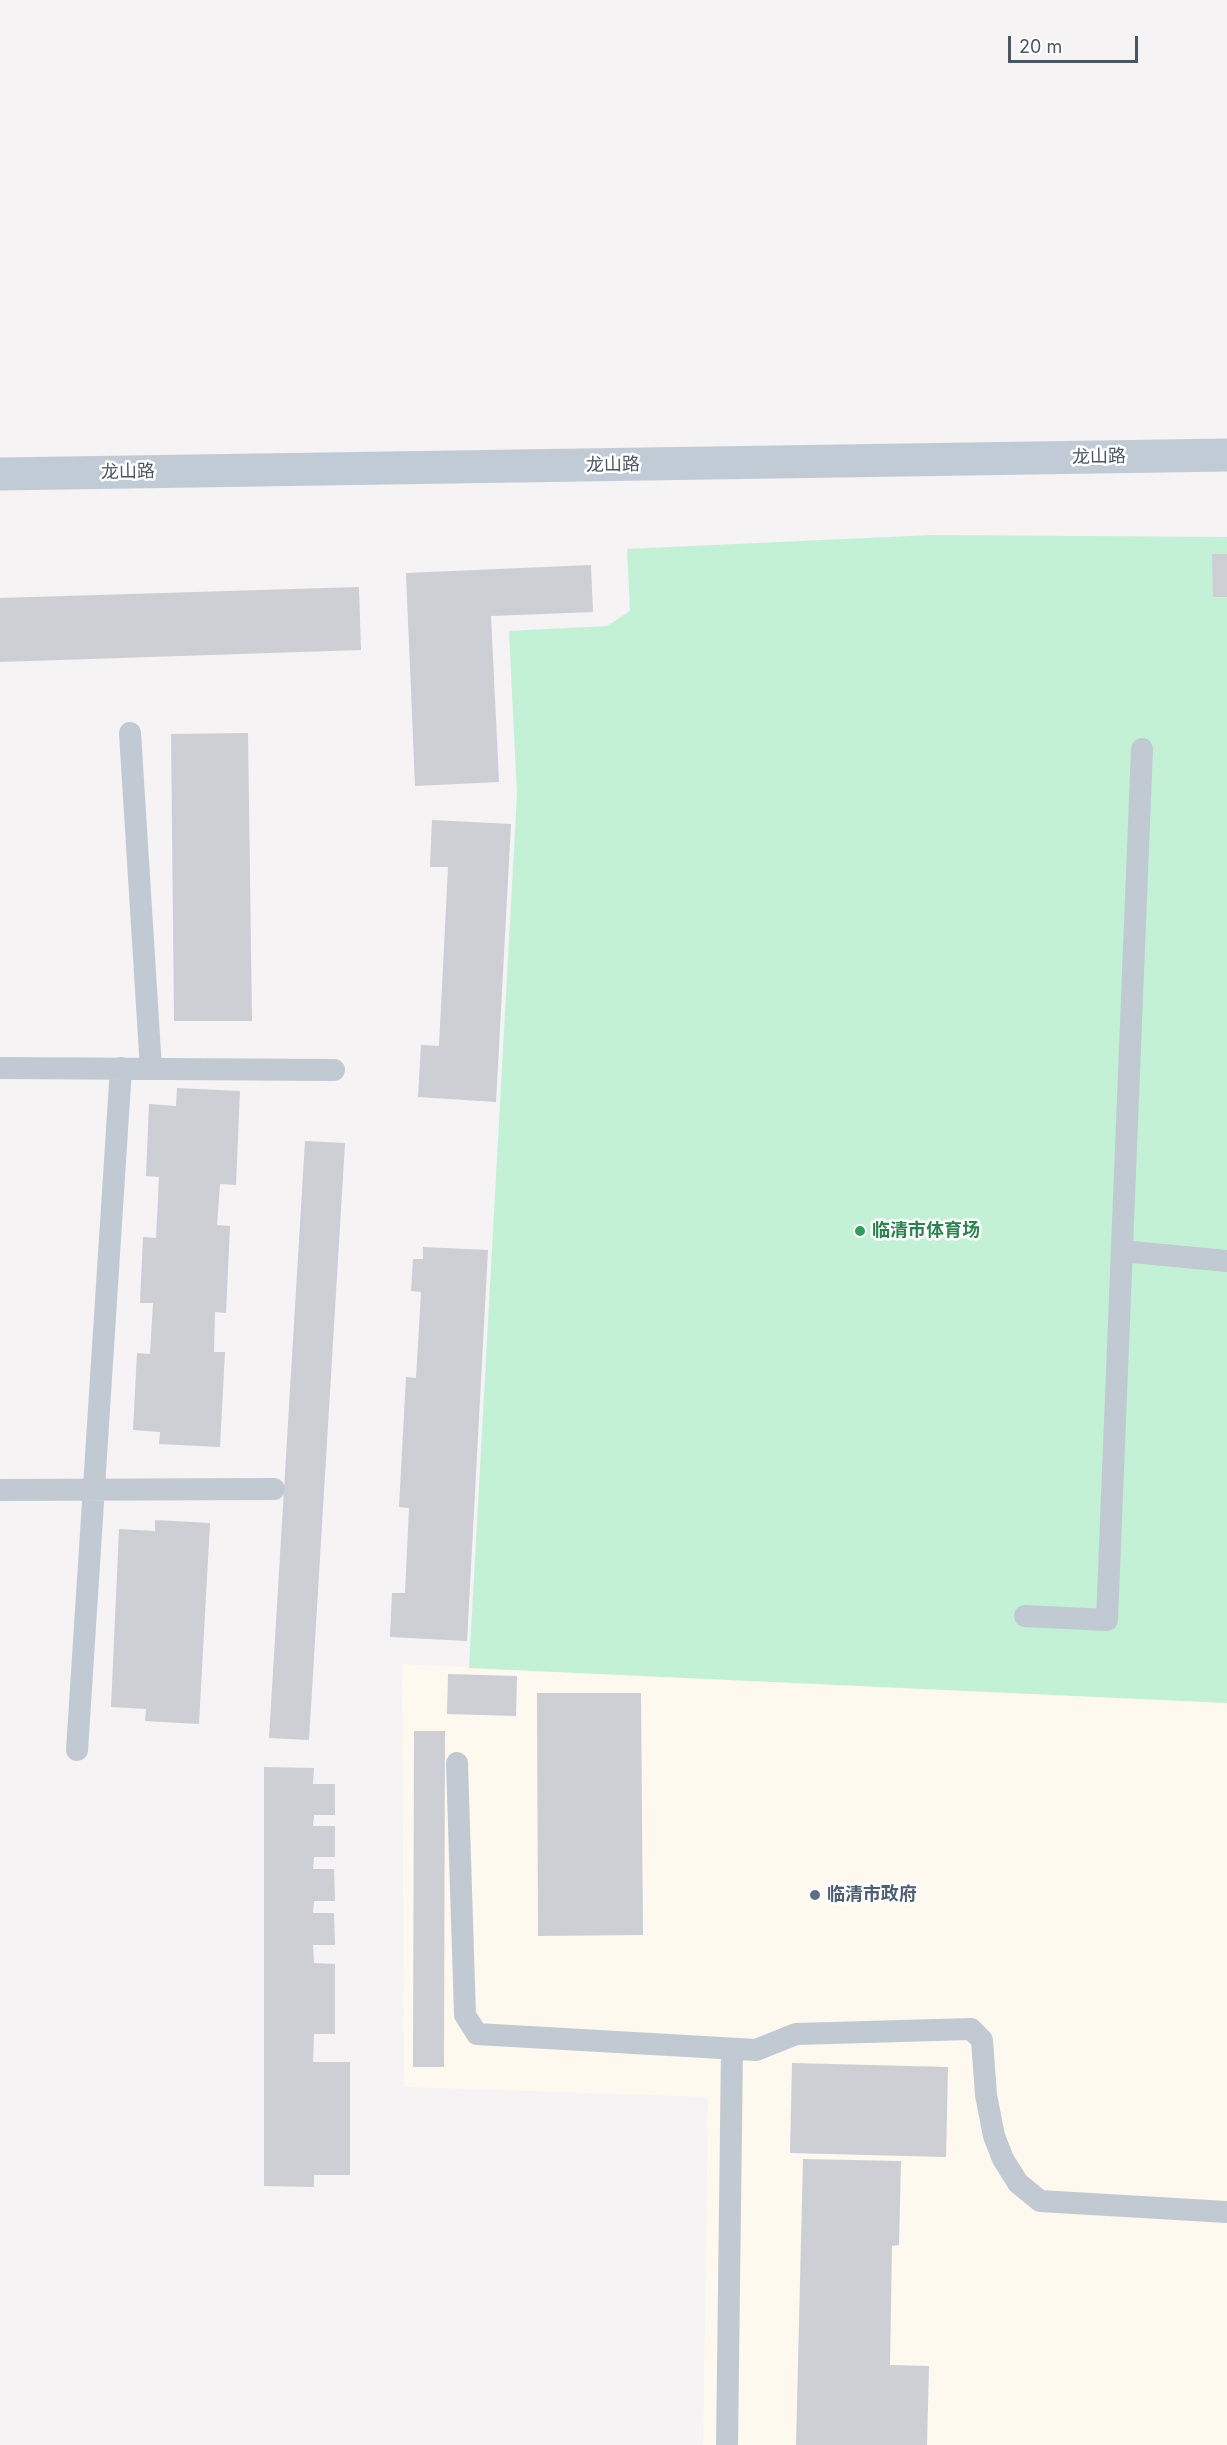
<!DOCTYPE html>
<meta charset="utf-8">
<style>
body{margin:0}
#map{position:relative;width:1227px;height:2445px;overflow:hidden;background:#f5f3f3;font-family:Inter,sans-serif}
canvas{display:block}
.scale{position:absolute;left:1008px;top:36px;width:130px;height:27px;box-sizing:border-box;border:3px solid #4a5661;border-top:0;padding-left:8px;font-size:18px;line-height:21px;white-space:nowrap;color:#4a5661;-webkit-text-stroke:4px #fff;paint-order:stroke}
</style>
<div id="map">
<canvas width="1227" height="2445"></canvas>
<div class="scale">20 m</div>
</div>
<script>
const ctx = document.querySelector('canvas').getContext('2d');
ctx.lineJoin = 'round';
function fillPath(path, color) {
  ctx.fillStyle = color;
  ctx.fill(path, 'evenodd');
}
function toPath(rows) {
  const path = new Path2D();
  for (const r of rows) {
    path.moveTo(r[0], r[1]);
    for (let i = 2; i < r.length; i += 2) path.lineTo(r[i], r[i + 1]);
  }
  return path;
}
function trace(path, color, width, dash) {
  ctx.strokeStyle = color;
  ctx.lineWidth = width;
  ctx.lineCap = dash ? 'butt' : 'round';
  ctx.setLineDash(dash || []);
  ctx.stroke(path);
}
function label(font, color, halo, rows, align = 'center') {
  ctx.font = font + ' Inter,"Noto Sans SC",sans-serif';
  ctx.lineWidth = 5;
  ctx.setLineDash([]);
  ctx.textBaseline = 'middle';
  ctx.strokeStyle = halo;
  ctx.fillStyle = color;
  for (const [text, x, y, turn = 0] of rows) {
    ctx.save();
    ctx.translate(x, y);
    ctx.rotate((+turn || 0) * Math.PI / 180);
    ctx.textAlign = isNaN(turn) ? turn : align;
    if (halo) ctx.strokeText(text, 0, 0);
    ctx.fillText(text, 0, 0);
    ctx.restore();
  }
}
fillPath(toPath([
 [402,1664,1227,1703,1227,2445,703,2445,708,2097,404,2087]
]), '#fdf9ef');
fillPath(toPath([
 [932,535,1227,537,1227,1703,469,1668,517,794,509,631,607,626,630,611,627,549]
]), '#c3f1d5');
fillPath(toPath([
 [1212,554,1227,554,1227,597,1213,597],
 [591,565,593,612,491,616,499,782,415,786,406,573],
 [359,587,361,650,0,662,0,598],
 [248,733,252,1021,174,1021,171,734],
 [432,820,511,824,496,1102,418,1097,421,1045,439,1046,448,867,430,867],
 [177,1088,240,1091,236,1185,220,1184,217,1225,230,1226,226,1313,215,1312,214,1352,225,1352,220,1447,159,1444,160,1432,133,1430,137,1353,150,1354,153,1303,140,1303,143,1237,156,1238,159,1177,146,1176,149,1104,176,1106],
 [305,1141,345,1143,309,1740,269,1738],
 [423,1247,488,1250,467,1641,390,1637,392,1593,405,1593,409,1508,399,1507,406,1377,416,1378,421,1292,411,1291,413,1259,423,1259],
 [155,1520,210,1523,199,1724,145,1721,146,1709,111,1707,119,1529,155,1531],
 [448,1674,517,1676,516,1716,447,1714],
 [537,1693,641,1693,643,1935,538,1936],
 [414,1731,445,1731,444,2067,413,2067],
 [264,1767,314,1768,313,1784,335,1784,335,1815,314,1815,313,1826,335,1826,335,1857,314,1857,313,1869,334,1869,335,1901,314,1901,313,1913,334,1913,335,1945,313,1945,314,1963,335,1964,335,2034,314,2034,313,2062,350,2062,350,2175,314,2175,314,2187,264,2186],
 [792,2063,948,2067,946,2157,790,2153],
 [803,2159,901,2161,899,2245,892,2246,890,2365,929,2366,927,2445,796,2445]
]), '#cdcfd5');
trace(toPath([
 [130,733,151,1069],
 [0,1068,334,1070],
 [1122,1251,1227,1261],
 [0,1490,274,1489],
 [1025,1616,1107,1620,1142,749],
 [77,1750,121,1068],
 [457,1763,465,2015,477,2034,756,2050,796,2034,971,2029,982,2040,986,2095,994,2136,1003,2159,1018,2183,1040,2201,1227,2212],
 [727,2445,732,2049]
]), '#c1cad2', 22);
trace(toPath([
 [0,474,1227,455]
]), '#c1cbd6', 33);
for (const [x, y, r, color] of [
 [860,1231,6,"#2e9e5b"],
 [815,1895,6,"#5c6f8a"]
]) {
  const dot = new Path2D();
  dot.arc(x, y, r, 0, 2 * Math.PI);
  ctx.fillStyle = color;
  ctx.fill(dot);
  trace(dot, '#fff', 2);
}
label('18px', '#4a5661', '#fff', [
 ["龙山路",1099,457,-1],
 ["龙山路",613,465,-1],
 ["龙山路",128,472,-1]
]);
label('bold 18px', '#27864d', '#fff', [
 ["临清市体育场",872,1231]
], 'left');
label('bold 18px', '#4e5e75', '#fff', [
 ["临清市政府",827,1895]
], 'left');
</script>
